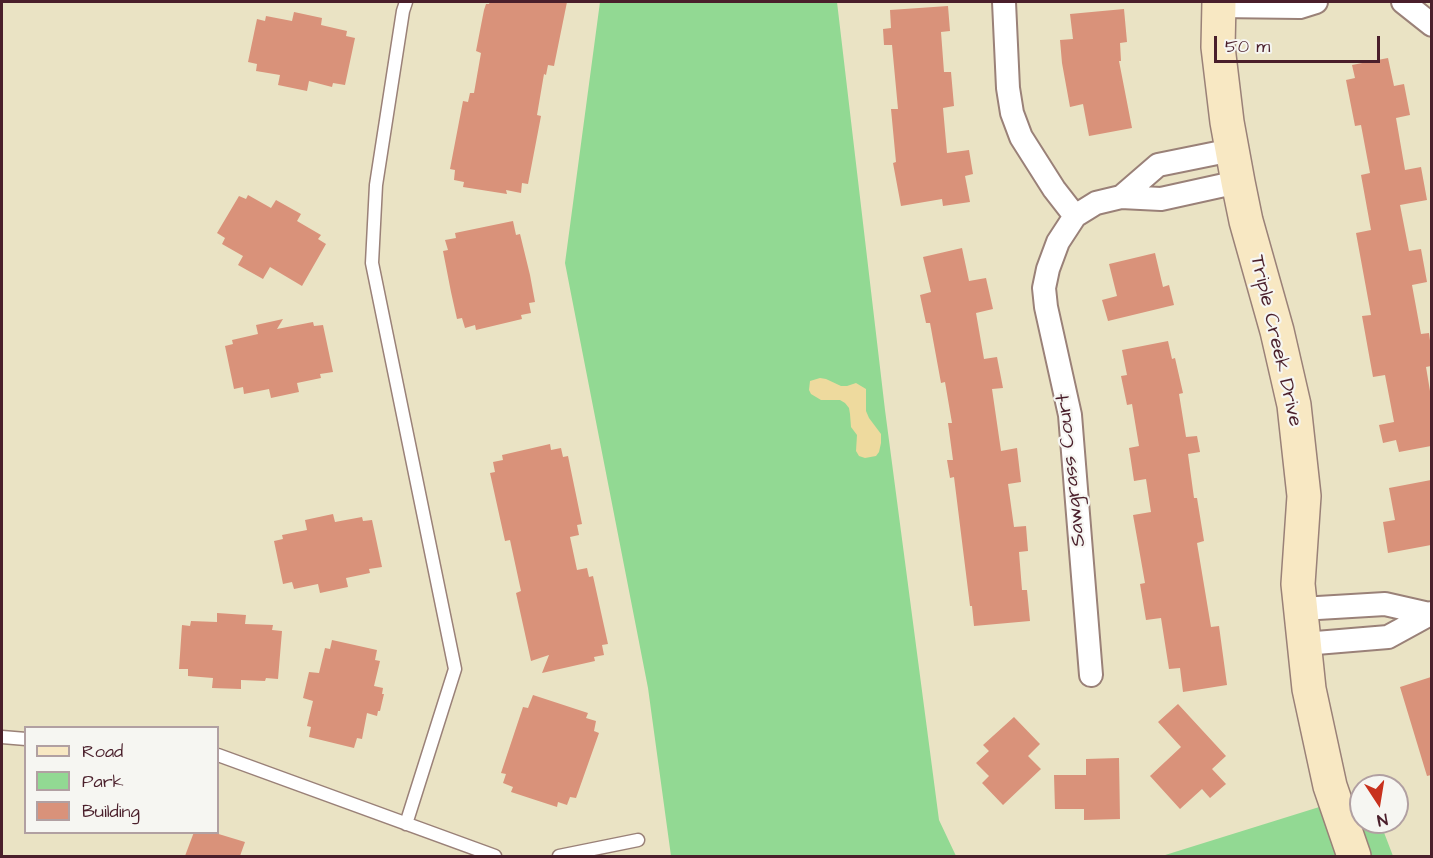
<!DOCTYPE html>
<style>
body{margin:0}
#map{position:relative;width:1433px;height:858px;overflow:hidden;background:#eae3c4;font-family:"Architects Daughter",sans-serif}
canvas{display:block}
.frame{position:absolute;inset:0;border:3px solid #4a1f2b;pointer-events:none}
.legend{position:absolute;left:24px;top:726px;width:195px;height:108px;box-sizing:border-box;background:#f6f6f2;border:2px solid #b1a0a2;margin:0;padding:8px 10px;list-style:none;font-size:18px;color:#4a1f2b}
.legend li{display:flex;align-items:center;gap:12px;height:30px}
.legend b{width:30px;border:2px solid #b1a0a2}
.north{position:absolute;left:1349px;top:774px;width:60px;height:60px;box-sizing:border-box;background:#f6f6f2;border:2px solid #b1a0a2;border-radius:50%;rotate:168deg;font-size:16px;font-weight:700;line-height:24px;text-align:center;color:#4a1f2b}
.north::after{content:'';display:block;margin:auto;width:21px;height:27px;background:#c8321e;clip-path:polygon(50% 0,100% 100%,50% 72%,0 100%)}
.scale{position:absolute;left:1214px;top:36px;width:166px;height:27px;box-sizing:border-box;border:3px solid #4a1f2b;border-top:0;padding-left:8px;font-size:18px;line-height:21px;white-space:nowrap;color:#4a1f2b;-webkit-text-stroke:4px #f6f6f2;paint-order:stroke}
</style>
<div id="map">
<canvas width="1433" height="858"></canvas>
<div class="frame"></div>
<ul class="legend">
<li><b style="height:8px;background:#f8e8c3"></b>Road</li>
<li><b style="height:16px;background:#92d993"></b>Park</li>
<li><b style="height:16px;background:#d9927a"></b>Building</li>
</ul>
<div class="north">N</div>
<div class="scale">50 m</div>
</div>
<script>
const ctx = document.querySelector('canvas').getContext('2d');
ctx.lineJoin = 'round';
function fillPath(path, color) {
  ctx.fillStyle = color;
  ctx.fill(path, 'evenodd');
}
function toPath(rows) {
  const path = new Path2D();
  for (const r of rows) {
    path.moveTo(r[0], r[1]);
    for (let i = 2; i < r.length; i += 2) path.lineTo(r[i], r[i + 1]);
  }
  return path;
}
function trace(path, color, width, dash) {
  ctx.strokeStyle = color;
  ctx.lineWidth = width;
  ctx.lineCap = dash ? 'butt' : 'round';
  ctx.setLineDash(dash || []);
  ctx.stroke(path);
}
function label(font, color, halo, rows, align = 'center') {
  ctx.font = font + ' "Architects Daughter",sans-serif';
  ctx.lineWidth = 4.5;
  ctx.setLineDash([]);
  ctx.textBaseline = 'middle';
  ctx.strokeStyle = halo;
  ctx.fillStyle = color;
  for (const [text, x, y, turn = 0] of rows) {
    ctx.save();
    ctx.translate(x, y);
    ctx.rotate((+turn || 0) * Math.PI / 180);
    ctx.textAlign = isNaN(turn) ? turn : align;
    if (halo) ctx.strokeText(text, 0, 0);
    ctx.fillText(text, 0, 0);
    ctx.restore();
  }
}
fillPath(toPath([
 [600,2,837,2,885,410,939,820,956,856,671,856,648,688,565,263],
 [1361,794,1361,822,1380,822,1393,856,1162,856]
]), '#92d993');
fillPath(toPath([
 [820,378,826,379,841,386,847,386,856,383,866,389,866,411,869,418,881,434,881,443,879,452,876,456,865,458,859,456,856,451,857,435,851,427,850,414,849,408,845,403,840,400,821,400,811,394,809,390,810,381]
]), '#eeda9e');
fillPath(toPath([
 [490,2,567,2,554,66,548,65,546,75,544,74,537,115,541,116,528,184,522,183,521,193,506,190,507,194,463,187,464,182,454,180,455,170,450,169,463,101,468,102,470,93,474,93,481,53,476,51,484,10,486,4,489,4],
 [948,6,950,31,941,32,944,72,951,72,954,106,943,108,947,153,969,150,973,174,965,176,970,202,943,206,942,199,901,206,893,163,896,162,891,109,898,109,892,45,884,45,883,29,891,28,890,10],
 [1124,9,1127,42,1120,43,1121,61,1119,61,1132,128,1089,136,1083,104,1070,107,1062,63,1060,40,1073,39,1070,14],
 [294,12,322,18,321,25,347,31,346,36,355,38,345,85,333,83,332,87,309,81,307,91,278,85,280,75,256,71,257,64,248,62,257,19,265,21,266,16,292,21],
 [1388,58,1394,86,1404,84,1410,115,1396,118,1405,170,1421,167,1427,200,1400,205,1409,251,1421,249,1427,282,1412,285,1421,334,1429,333,1431,348,1431,366,1426,367,1431,397,1431,446,1399,452,1396,440,1383,443,1379,425,1394,422,1385,375,1373,377,1362,316,1371,315,1356,233,1371,230,1361,175,1370,173,1361,125,1355,126,1346,80,1355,78,1352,65],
 [248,195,271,208,276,200,301,214,297,221,321,235,318,239,326,244,302,286,270,267,263,279,238,265,243,256,222,244,225,238,217,233,239,196,246,199],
 [513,221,516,235,520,234,530,275,535,302,529,303,531,313,521,315,522,319,476,330,475,325,465,328,462,318,457,319,451,292,443,251,448,250,445,240,456,238,455,233],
 [962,248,969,281,986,278,993,309,976,313,984,359,997,357,1003,388,992,389,1001,451,1017,448,1021,482,1008,484,1014,527,1026,526,1028,551,1019,552,1022,590,1027,590,1030,621,974,626,972,606,970,606,954,477,950,478,947,460,953,460,948,423,952,423,945,382,941,383,930,323,926,323,920,295,931,292,923,257],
 [1155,253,1163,287,1169,285,1174,305,1108,321,1102,300,1117,296,1109,264],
 [283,319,277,329,313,322,314,326,323,325,333,372,320,374,321,378,297,383,299,392,271,398,269,389,244,394,243,387,234,389,225,346,233,344,232,340,258,334,256,325],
 [1168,341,1172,359,1175,358,1183,393,1179,394,1186,437,1197,436,1200,452,1188,454,1194,498,1197,498,1204,541,1197,543,1211,627,1219,626,1227,685,1183,692,1180,668,1169,669,1161,618,1146,620,1140,584,1145,583,1133,515,1151,512,1146,479,1134,481,1129,448,1139,446,1132,404,1127,405,1121,376,1127,375,1122,350],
 [550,444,551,450,561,448,563,457,568,456,582,524,577,525,579,535,570,537,577,570,587,568,589,577,593,576,608,644,602,645,604,655,594,657,595,661,542,673,549,655,531,661,516,593,521,591,510,540,505,541,490,473,495,472,493,462,503,460,502,455],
 [1431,480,1431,545,1388,553,1383,522,1395,520,1389,488],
 [333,514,335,522,362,517,363,521,372,520,382,567,369,569,370,573,346,578,348,587,320,593,318,584,294,589,292,582,283,584,274,541,283,539,282,535,307,530,305,520],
 [217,613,246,615,245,624,273,625,272,630,282,631,278,679,266,678,265,681,241,680,241,689,212,688,213,678,188,676,188,669,179,669,182,625,190,626,191,621,217,622],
 [332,640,377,650,375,660,380,661,374,686,383,688,382,694,384,694,380,711,378,711,377,716,367,713,362,739,357,738,354,748,309,737,311,727,307,726,313,701,303,698,309,672,319,673,325,648,330,649],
 [1431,677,1431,775,1427,776,1400,687],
 [533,695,588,713,586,718,596,721,594,731,599,733,576,798,570,797,567,805,558,802,557,807,511,792,513,787,503,783,506,774,501,773,523,707,528,708],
 [1178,704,1226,756,1212,769,1226,784,1210,798,1202,789,1180,809,1150,776,1181,747,1158,722],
 [1014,717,1040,744,1028,756,1041,769,1003,805,982,783,989,776,976,763,989,751,983,745],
 [1119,758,1120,819,1084,820,1084,809,1055,809,1054,775,1086,775,1086,759],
 [194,832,212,832,245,842,240,856,185,856]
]), '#d9927a');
const lane = toPath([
 [406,2,403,11,376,185,372,263,455,669,406,824],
 [2,737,26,739],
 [218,755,495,856],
 [559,856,638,840]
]);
const street = toPath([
 [1004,2,1008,88,1012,113,1021,137,1054,189,1075,216],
 [1403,2,1432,25],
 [1218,6,1300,7,1316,2],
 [1232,150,1158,165,1121,197,1161,199,1238,182],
 [1301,609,1385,604,1429,614],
 [1304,644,1388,637,1432,613],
 [1091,675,1070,415,1046,307,1044,288,1048,269,1058,242,1075,216,1096,203,1121,197]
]);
const secondary = toPath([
 [1219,2,1218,47,1227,122,1238,182,1246,221,1277,331,1294,405,1304,496,1298,584,1309,689,1330,786,1354,856]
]);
trace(lane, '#9a8178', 15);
trace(street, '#9a8178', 26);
trace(secondary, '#9a8178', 36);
trace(lane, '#fff', 12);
trace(street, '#fff', 22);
trace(secondary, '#f8e8c3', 33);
label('20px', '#4a1f2b', '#f6f6f2', [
 ["Triple Creek Drive",1275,341,77],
 ["Sawgrass Court",1072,470,-96]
]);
</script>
